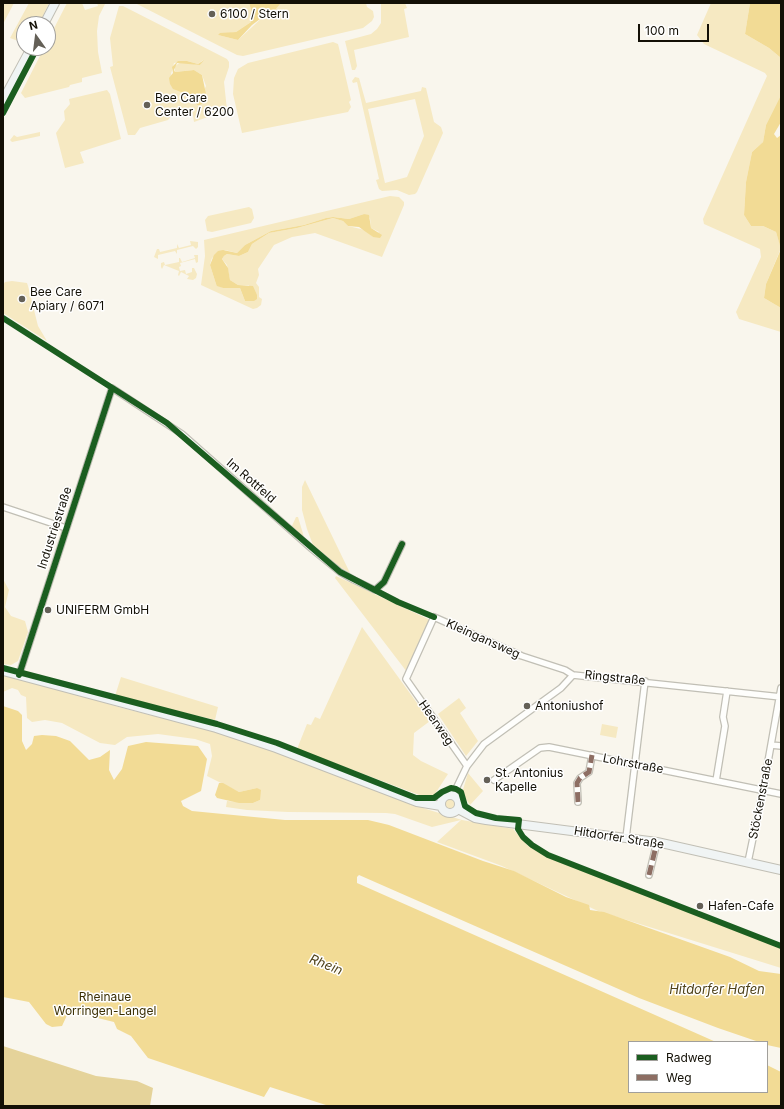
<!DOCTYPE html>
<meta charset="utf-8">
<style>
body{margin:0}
#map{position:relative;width:784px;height:1109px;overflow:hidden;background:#f9f6ed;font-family:Inter,sans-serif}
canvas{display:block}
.frame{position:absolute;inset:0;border:4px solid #131006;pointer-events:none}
.legend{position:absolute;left:628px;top:1041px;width:140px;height:52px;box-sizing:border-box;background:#fff;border:1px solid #a19f9b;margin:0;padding:5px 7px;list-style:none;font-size:12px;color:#131006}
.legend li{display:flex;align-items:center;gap:8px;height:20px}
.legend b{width:20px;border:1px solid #a19f9b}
.north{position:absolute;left:16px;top:16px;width:40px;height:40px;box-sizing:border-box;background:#fff;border:1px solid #a19f9b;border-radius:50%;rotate:346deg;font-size:11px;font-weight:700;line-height:16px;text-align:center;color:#131006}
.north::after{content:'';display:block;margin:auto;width:14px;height:18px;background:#646057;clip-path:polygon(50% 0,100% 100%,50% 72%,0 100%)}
.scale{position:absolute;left:638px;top:24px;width:71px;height:18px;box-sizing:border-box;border:2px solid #131006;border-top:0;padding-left:5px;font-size:12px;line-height:14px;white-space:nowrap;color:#131006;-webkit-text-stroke:3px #fff;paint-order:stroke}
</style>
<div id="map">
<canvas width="784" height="1109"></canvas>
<div class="frame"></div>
<ul class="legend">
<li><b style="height:5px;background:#1b5e20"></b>Radweg</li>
<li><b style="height:5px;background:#8d6e63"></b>Weg</li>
</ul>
<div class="north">N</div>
<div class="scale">100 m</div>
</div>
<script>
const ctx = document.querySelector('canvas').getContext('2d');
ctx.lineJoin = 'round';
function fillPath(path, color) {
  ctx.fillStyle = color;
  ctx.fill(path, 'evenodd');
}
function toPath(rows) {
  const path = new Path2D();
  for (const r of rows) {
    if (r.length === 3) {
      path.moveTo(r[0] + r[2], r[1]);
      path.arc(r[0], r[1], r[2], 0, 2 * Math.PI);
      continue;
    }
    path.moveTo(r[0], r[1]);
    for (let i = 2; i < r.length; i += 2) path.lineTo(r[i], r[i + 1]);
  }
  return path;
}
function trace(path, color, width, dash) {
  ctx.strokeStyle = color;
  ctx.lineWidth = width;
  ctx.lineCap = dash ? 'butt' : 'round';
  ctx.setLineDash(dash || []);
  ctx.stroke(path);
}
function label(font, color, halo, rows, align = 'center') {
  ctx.font = font + ' Inter,sans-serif';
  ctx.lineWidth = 3;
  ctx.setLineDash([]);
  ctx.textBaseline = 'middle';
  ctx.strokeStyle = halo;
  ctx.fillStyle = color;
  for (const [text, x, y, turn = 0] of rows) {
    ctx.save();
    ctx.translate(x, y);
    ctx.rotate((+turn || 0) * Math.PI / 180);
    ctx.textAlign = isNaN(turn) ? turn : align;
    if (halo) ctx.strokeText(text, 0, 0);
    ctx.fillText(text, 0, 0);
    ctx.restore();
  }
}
fillPath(toPath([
 [3,3,14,3,3,24],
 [29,3,49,3,39,24,24,24,24,43,10,38],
 [67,3,82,3,85,10,98,6,97,3,105,4,99,16,97,31,98,52,102,73,82,78,82,82,70,85,69,87,25,98,21,93,44,48,48,48,48,40],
 [135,3,249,3,253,16,251,22,236,32,218,35,238,40,264,16,266,14,268,17,280,3,366,3,367,7,373,11,374,17,372,21,363,28,243,56,237,55],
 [405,3,407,8,404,9,409,37,354,50,357,66,355,70,352,70,345,41,371,34,377,29,381,23,381,4],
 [711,3,750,3,745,34,769,48,781,58,781,95,766,125,763,142,752,152,746,182,744,215,751,226,763,226,776,232,781,248,766,284,764,298,781,308,781,332,739,319,736,312,761,257,760,249,704,224,703,219,767,76,765,73,704,44,697,35],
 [119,6,123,6,227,59,229,62,229,67,224,82,227,110,194,122,192,109,174,113,168,120,140,128,135,135,128,135,110,67,113,66,110,38],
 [203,60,200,65,181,62,175,66,175,72,194,70,202,75,206,86,197,105,189,95,183,94,171,74,174,63,187,61,198,64],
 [333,42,338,44,339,48,351,100,349,102,351,107,348,112,242,133,233,94,234,78,238,69,248,63],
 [355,77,359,78,366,103,421,91,422,87,426,88,434,122,441,127,443,133,417,192,415,194,409,195,397,190,382,191,379,189,376,180,379,179,357,82,353,83,352,81],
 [415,99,424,136,407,177,385,183,368,109],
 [107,90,110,94,121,139,80,152,84,163,65,168,56,133,65,120,64,111,70,104,69,99],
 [40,132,40,136,12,142,10,140,14,135,17,137],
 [390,196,399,197,404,202,404,205,382,257,315,233,292,237,274,245,258,269,259,275,256,283,259,287,259,297,262,299,261,305,257,308,253,309,201,285,205,256,204,240],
 [364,214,370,218,371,228,379,232,373,237,365,230,348,226,343,221,333,218,297,228,269,233,252,244,248,252,239,256,227,254,224,256,222,259,227,265,230,280,238,285,249,285,254,301,245,301,240,288,223,288,216,284,210,265,211,261,212,258,225,250,237,253,245,245,271,231,304,225,326,218,333,217,349,219],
 [249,207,252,209,254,218,251,223,212,232,207,231,205,220,208,216],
 [190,241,198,242,198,247,196,249,193,246,177,250,177,254,175,251,158,255,158,259,154,257,157,249,159,249,160,252,177,248,177,244,179,248,191,245],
 [194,255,198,255,198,262,196,263,195,259,180,263,181,266,179,267,180,271,185,270,186,274,192,272,192,268,194,268,197,274,196,278,193,280,187,279,189,276,181,272,179,276,178,275,179,271,164,265,162,269,161,267,161,263,164,262,165,265,179,262,179,258,180,258,182,262,195,258],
 [12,281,27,283,28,286,38,326,47,341,3,313,3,285,5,282],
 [305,480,350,573,337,565,313,545,307,529,302,510,302,487],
 [296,517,298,517,304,537,291,528],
 [336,576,428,619,429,621,407,672,335,578],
 [3,579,9,590,5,607,11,616,25,621,28,632,18,661,11,665,3,664],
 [362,627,430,721,414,733,413,755,421,761,448,774,433,797,422,796,297,749,307,724,311,725,315,717,320,719],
 [3,675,46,685,122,708,218,732,272,749,426,809,462,820,513,829,528,846,781,944,781,968,598,911,502,866,437,842,461,820,432,827,395,814,386,813,288,812,247,810,226,807,227,801,253,803,260,800,257,788,239,792,207,776,212,756,210,744,195,739,158,734,127,737,115,745,100,743,62,723,45,720,32,722,27,718,26,697,21,695,18,690,12,688,3,692],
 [121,677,218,707,215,720,115,696],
 [459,698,466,708,460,713,478,741,466,756,438,714],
 [602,724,618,727,616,738,600,735],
 [468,773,483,791,470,805,462,793],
 [450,804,5]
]), '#f6e9c2');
fillPath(toPath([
 [3,1046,96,1076,137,1081,153,1088,150,1106,3,1106]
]), '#e5d39a');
fillPath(toPath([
 [249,3,280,3,280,4,269,17,266,14,264,16,252,25,238,40,218,35,220,33,236,32,251,22,253,16],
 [750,3,781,3,781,58,769,48,745,34],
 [204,60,200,65,177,63,174,70,175,72,194,70,202,75,206,94,205,101,200,105,197,105,189,95,173,89,170,84,169,78,173,73,172,67,178,61,187,61,198,64],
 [781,95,781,122,774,134,777,138,781,135,781,308,764,298,766,284,781,249,776,232,763,226,751,226,744,215,746,182,752,152,763,142,766,125],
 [364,214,369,215,371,228,382,235,380,238,373,237,359,227,348,226,343,221,333,218,297,228,269,233,252,244,248,252,239,256,227,254,224,256,222,259,228,268,230,280,238,285,253,286,257,295,257,299,254,301,245,301,240,288,223,288,217,286,216,284,210,265,214,255,218,251,223,250,237,253,245,245,271,231,304,225,326,218,333,217,349,219],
 [3,706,18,711,22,715,22,741,26,750,32,744,34,736,42,735,56,736,70,741,89,760,100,757,110,750,109,770,114,780,122,769,128,746,146,742,198,746,207,759,201,791,181,801,183,806,192,811,285,820,368,820,389,825,483,861,514,871,566,897,589,905,590,910,604,912,730,957,759,971,781,974,781,1048,767,1045,767,1042,759,1042,718,1028,639,998,359,875,357,877,357,883,716,1042,629,1042,629,1092,767,1092,767,1065,781,1072,781,1106,329,1106,270,1087,264,1097,148,1058,131,1036,117,1029,114,1022,69,1011,62,1026,52,1027,46,1024,29,1002,3,997],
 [219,783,223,783,239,792,257,788,261,790,260,800,253,803,239,803,217,798,215,795]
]), '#f2db95');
const street = toPath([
 [3,507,66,528],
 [19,675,112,388,182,434,312,549,340,572,354,580,375,590,384,582,402,544],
 [771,745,781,746],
 [467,766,406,679,434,617,522,656,565,670,573,675],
 [494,780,540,748,549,747,781,794],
 [716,781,725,726,723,717,727,691],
 [453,795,467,766,484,744,561,688,573,675,781,697],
 [578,802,577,783,580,778,589,772,592,755],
 [626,838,645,681],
 [748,862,763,790,781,688],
 [649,875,657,842]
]);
const secondary = toPath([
 [44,24,55,3],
 [3,100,31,48],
 [3,671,216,728,276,748,417,802,441,806],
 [450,804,9],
 [458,809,475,818,486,820,657,842,781,870]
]);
trace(street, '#c1bfb5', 8);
trace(secondary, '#c1bfb5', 10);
trace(street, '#fefefc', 5.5);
trace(secondary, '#f0f4f4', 8);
trace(toPath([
 [578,802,577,783,580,778,589,772,592,755],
 [649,875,657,842]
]), '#8d6e63', 5, [10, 5]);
trace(toPath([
 [3,113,37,48],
 [3,318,167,423,340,572,398,602,434,617],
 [375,590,384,582,402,544],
 [3,668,217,724,277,743,416,798,434,798,442,792,451,788,456,789,461,792,465,806,476,813,496,818,519,820,518,829,523,837,532,845,548,855,781,946],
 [19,675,112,388]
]), '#1b5e20', 6);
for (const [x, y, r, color] of [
 [212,14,4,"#646057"],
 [147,105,4,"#646057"],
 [22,299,4,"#646057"],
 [48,610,4,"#646057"],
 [527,706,4,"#646057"],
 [487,780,4,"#646057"],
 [700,906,4,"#646057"]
]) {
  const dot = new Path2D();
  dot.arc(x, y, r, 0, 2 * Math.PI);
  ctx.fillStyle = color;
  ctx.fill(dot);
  trace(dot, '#fff', 1.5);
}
label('12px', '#131006', '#fff', [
 ["6100 / Stern",220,14],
 ["Bee Care",155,98],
 ["Center / 6200",155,112],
 ["Bee Care",30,292],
 ["Apiary / 6071",30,306],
 ["UNIFERM GmbH",56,610],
 ["Antoniushof",535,706],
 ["St. Antonius",495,773],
 ["Kapelle",495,787],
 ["Hafen-Cafe",708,906]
], 'left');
label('12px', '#131006', '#fff', [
 ["Im Rottfeld",251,481,41],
 ["Industriestraße",55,528,-72],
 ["Kleingansweg",483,639,24],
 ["Ringstraße",615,678,6],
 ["Heerweg",436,723,55],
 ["Lohrstraße",633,764,11],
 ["Stöckenstraße",761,799,-79],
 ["Hitdorfer Straße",619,838,9]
]);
label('12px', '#3b2f03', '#fff', [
 ["Rheinaue",105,997],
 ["Worringen-Langel",105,1011]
]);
label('italic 13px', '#50431a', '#fff', [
 ["Rhein",326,965,22],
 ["Hitdorfer Hafen",717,990]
]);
</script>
